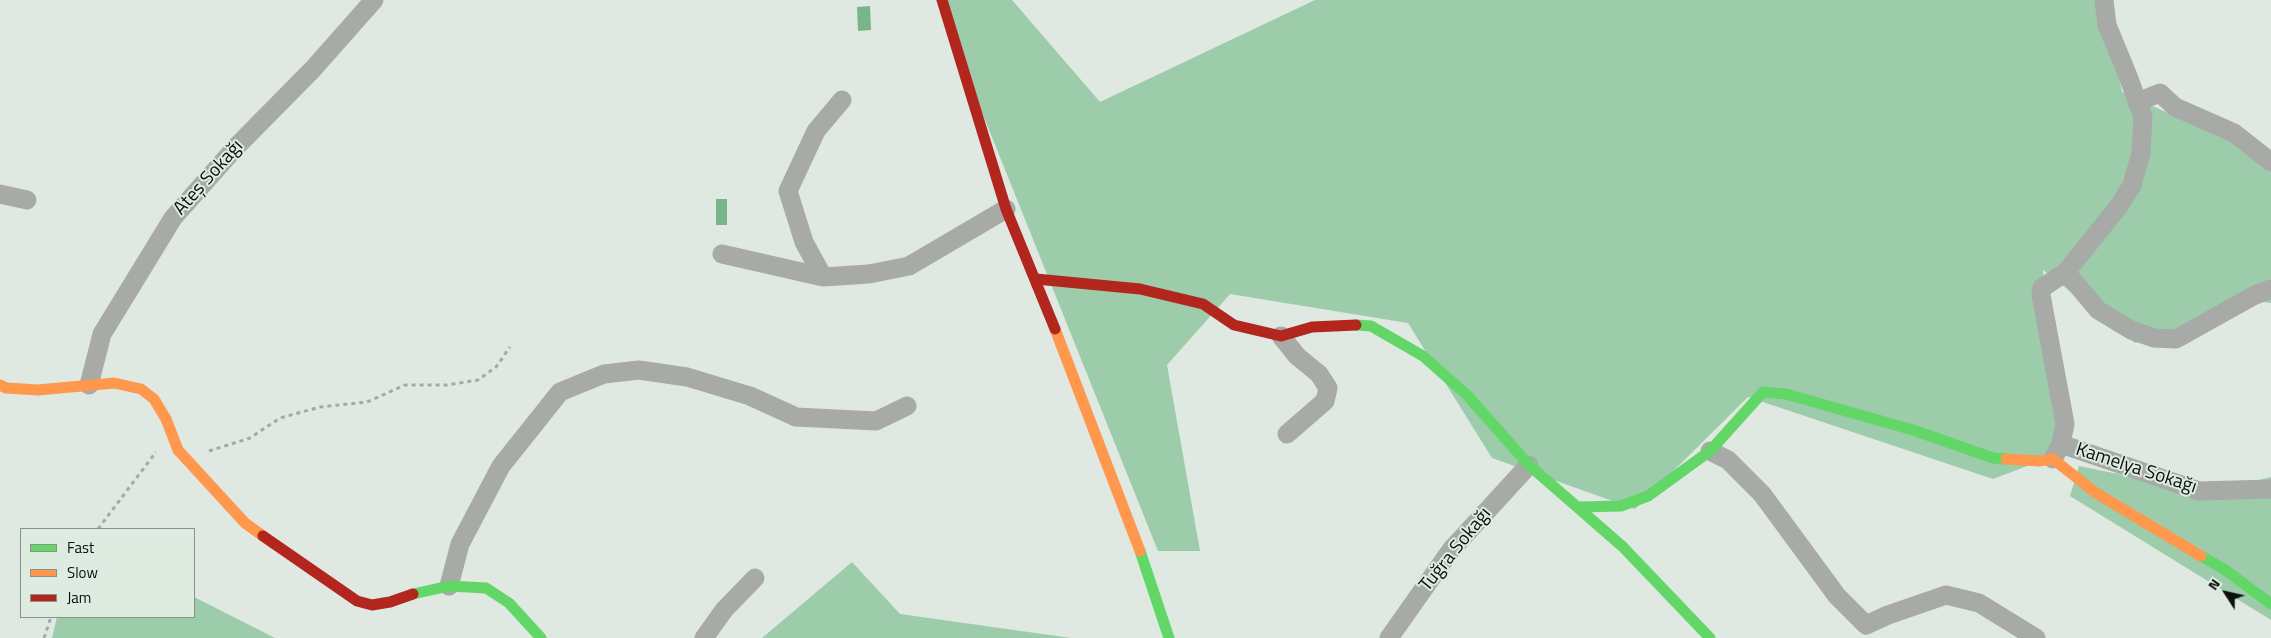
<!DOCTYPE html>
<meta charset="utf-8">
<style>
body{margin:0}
#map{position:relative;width:2271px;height:638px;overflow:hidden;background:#e0e8e2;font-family:"Titillium Web",sans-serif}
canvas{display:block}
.legend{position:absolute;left:20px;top:528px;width:175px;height:90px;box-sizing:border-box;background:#ddebe0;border:1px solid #89938b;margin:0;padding:6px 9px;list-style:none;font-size:15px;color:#0b100c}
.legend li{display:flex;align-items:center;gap:10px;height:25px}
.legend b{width:25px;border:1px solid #89938b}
.north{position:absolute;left:2201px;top:568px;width:50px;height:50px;-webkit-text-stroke:4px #ddebe0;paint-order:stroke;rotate:305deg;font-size:14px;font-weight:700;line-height:20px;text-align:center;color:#0b100c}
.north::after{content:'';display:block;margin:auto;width:18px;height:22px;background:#0b100c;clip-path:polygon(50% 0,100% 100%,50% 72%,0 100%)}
</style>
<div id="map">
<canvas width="2271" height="638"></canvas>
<ul class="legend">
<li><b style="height:6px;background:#63d668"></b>Fast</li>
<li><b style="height:6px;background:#ff974d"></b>Slow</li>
<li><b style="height:6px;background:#b3261e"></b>Jam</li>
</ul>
<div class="north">N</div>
</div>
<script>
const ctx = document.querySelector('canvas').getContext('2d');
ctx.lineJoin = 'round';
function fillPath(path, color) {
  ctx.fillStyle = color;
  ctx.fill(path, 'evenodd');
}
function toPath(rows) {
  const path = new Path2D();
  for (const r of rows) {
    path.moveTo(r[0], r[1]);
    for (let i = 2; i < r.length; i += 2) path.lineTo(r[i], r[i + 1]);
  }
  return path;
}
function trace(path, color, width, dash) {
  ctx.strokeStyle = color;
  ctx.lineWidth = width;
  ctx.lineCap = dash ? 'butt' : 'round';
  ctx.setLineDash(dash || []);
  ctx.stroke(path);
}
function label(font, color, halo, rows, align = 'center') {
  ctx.font = font + ' "Titillium Web",sans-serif';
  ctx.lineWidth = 4;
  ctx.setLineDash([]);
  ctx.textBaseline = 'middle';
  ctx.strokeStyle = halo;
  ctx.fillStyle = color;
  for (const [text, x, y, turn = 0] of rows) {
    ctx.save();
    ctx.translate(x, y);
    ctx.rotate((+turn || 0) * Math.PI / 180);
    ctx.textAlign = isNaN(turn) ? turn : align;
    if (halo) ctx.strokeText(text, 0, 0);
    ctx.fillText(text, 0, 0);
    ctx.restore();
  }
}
fillPath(toPath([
 [937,0,1012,0,1100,102,1315,0,2107,0,2105,5,2122,92,2271,160,2271,303,2263,302,2135,343,2043,270,2059,454,1993,479,1748,397,1635,509,1492,458,1408,323,1230,294,1167,365,1200,551,1158,551],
 [2079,466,2210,493,2271,477,2271,620,2070,496],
 [852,562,900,614,1071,638,762,638],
 [194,597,275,638,52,638,57,617,194,617]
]), '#9ccca9');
fillPath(toPath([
 [870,6,871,30,858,31,857,7],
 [716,199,727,199,727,225,716,225]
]), '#78b58a');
trace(toPath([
 [209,451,250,438,280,418,320,407,367,402,405,385,447,385,478,380,496,367,510,347],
 [98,529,156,452],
 [44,638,51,617]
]), '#a5a9a6', 3, [4, 4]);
trace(toPath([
 [2137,102,2160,93,2175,107,2234,133,2271,162],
 [0,194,27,200],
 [722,254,823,277,869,274,909,266,1006,209],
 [2066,272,2098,310,2131,330,2154,338,2176,339,2255,295,2271,289],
 [823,277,804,242,788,191,816,131,842,100],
 [1281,336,1297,356,1319,374,1328,388,1325,401,1287,434],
 [89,385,102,334,173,218,236,147,313,69,374,0],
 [2061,444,2199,491,2271,489],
 [1710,451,1728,460,1762,494,1837,596,1866,625,1888,615,1946,595,1979,603,2036,638],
 [2053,459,2061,444,2065,424,2041,295,2042,288,2066,272,2119,206,2132,185,2141,153,2143,117,2128,76,2107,25,2104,0],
 [449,586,460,544,501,466,560,392,604,374,639,370,687,377,750,396,796,417,876,421,907,406],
 [704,638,724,610,755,578],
 [1389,638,1451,550,1529,465]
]), '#a7aaa7', 19);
trace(toPath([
 [1356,325,1371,326,1423,356,1467,395,1529,465,1623,547,1710,638],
 [1579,507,1621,506,1648,496,1710,451,1763,392,1786,394,1913,430,1993,458,2006,459],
 [1140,551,1169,638],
 [2201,556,2224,569,2271,604],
 [413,594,449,586,486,588,509,603,541,638]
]), '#63d668', 11);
trace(toPath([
 [1055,329,1140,551],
 [0,385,6,388,38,390,114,383,141,389,154,399,166,419,178,450,245,523,263,536],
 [2006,459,2039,461,2053,459,2096,493,2201,556]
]), '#ff974d', 11);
trace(toPath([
 [942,0,1006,209,1055,329],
 [1036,279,1140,289,1203,304,1234,325,1281,336,1312,327,1356,325],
 [263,536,357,601,372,605,390,602,413,594]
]), '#b3261e', 11);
label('19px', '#0b100c', '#ddebe0', [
 ["Ateş Sokağı",209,178,-48],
 ["Kamelya Sokağı",2136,469,18],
 ["Tuğra Sokağı",1456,550,-51]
]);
</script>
